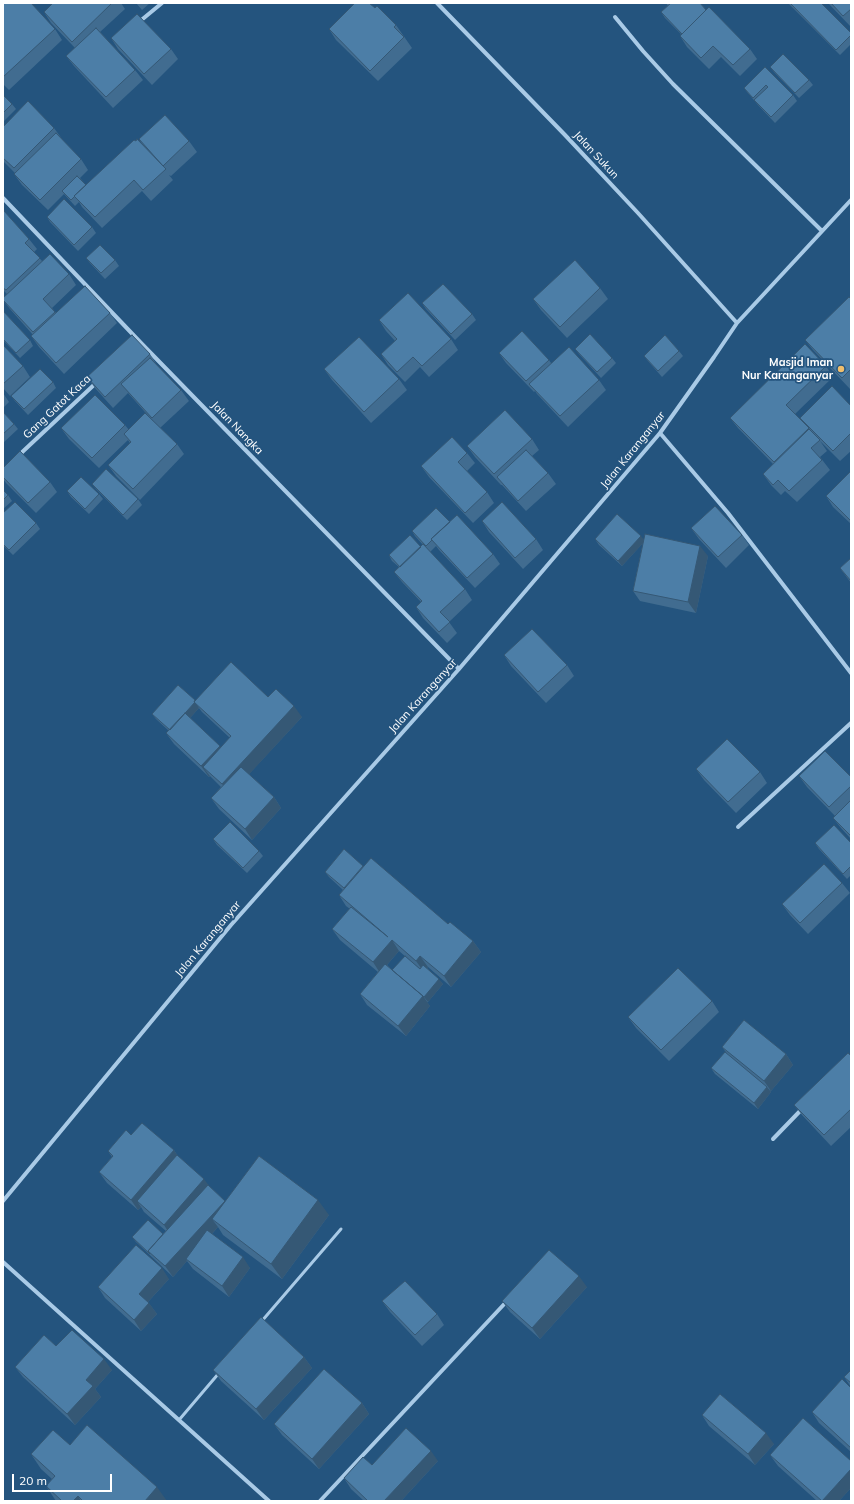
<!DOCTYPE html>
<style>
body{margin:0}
#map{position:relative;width:854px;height:1504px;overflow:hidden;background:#24547e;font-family:Mulish,sans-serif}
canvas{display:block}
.frame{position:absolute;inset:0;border:4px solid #fff;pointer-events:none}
.scale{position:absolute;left:12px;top:1474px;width:100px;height:18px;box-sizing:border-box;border:2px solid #fff;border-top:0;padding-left:5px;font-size:12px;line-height:14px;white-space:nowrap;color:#fff;-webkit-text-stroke:3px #24547e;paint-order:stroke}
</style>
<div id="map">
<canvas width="854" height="1504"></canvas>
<div class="frame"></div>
<div class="scale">20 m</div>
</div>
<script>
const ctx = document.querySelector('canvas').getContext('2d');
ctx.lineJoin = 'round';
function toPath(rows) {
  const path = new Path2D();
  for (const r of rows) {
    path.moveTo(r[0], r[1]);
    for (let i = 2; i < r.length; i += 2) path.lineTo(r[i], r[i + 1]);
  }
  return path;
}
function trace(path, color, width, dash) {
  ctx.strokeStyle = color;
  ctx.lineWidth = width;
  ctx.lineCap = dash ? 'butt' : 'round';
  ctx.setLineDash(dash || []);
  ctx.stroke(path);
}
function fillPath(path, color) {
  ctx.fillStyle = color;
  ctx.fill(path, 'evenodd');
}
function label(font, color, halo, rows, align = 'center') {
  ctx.font = font + ' Mulish,sans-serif';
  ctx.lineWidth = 3.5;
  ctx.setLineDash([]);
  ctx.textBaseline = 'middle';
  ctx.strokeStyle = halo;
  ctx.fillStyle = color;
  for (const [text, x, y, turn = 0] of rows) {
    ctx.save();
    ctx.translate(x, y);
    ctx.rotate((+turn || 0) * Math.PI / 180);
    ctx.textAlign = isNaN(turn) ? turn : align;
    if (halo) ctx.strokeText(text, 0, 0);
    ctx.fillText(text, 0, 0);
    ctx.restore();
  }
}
trace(toPath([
 [261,1322,341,1229],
 [179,1420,219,1373]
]), '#a9cae6', 3);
trace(toPath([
 [437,3,565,135,638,213,737,323],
 [615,17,643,51,673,84,822,231],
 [139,22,162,3],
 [3,198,141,343,459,669],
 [660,433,728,513,851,673],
 [18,456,96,383],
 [738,827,851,723],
 [773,1139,802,1109],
 [3,1201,231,925,459,669,660,433,714,357,737,323,851,200],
 [3,1262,269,1501],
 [320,1501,508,1300]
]), '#a9cae6', 4);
fillPath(toPath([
 [3,3,55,29,62,40,9,90,3,84],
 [53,3,121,3,125,9,100,32,135,70,143,80,113,108,74,66,66,56,75,48,51,23,44,12],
 [136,3,150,3,142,10],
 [666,3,700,3,706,10,750,49,757,59,740,76,721,57,709,69,687,47,680,36,681,34,665,18,661,12,668,6],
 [788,3,821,3,851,33,851,44,840,55],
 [828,3,851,3,851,27],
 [375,8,396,25,412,48,378,81,336,40,329,29],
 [111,38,171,49,178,59,152,85,118,49],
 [765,67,793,95,797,101,775,123,758,105,748,93,744,88],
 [770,67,809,80,813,85,799,98,774,72],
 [3,95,12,104,16,109,3,122],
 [3,127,54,128,62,139,62,140,81,159,88,170,80,178,86,185,143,146,139,139,189,141,197,152,171,176,169,175,173,180,151,201,142,191,102,228,82,207,79,202,75,206,64,194,48,210,22,185,14,174,15,173,3,161],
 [3,212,29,239,37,249,34,252,42,261,69,274,76,285,52,308,56,313,110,313,117,323,64,374,39,347,31,336,33,335,10,309,3,300,7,294,3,290],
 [47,217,92,227,96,233,78,251,50,222],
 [86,258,115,260,119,266,105,279,90,263],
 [600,288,608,299,567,338,541,310,533,299],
 [851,299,851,388,850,389,813,350,805,340],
 [422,303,472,314,476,320,455,340,426,309],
 [3,311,30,340,33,346,20,358,3,340],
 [379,320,451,339,458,350,429,377,420,367,405,382,388,365,381,354,395,341,386,331],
 [3,345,23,366,30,377,10,396,3,388],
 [575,349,612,358,616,363,601,378,579,354],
 [679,351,683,356,662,377,648,361,644,356],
 [499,353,549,360,551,363,599,380,606,390,568,427,537,394,535,391,534,392,506,363],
 [150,354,157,365,181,390,189,401,160,428,177,444,184,454,140,500,116,476,108,465,130,443,128,440,99,468,69,439,61,428,125,425,129,430,153,421,128,393,113,408,95,388,87,377],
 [826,366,833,377,795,414,806,425,800,418,851,406,851,451,840,461,820,441,827,451,820,457,830,470,797,502,785,491,781,495,771,485,763,474,773,464,738,428,730,418],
 [324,369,399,379,407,390,371,423,332,380],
 [53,382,56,388,28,415,15,401,11,396],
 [3,393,9,402,3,408],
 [3,412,14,424,18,429,3,443],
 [532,439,539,450,532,456,548,473,556,484,526,511,502,485,501,485,475,457,467,446],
 [467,453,475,463,467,471,487,492,494,503,473,523,429,477,421,466],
 [3,468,50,482,57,492,36,513,6,483,3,479],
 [851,471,851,524,833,507,826,496],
 [92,484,138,499,142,505,127,520,96,489],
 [3,490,8,495,12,501,3,509],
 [67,491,99,494,103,499,89,514,71,497],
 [3,513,36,523,40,529,13,555,3,545],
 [482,521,536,539,543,550,523,569,489,532],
 [450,522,493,554,500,564,475,588,439,550,436,546,430,552,465,589,472,600,449,622,457,633,447,643,423,618,416,607,421,602,402,582,394,572,399,567,392,561,389,555,421,547,423,545,415,536,412,531],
 [691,528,742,535,749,545,726,568,699,539],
 [595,539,644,540,708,556,696,613,640,601,633,591,643,543,622,566,599,545],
 [851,558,851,583,840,568],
 [504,655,567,665,574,676,546,703,511,666],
 [268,697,302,717,249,774,274,797,281,808,252,840,219,809,211,798,221,787,210,776,209,777,174,744,166,733,169,731,156,719,152,714,195,700],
 [199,708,202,712,230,738,221,748,190,718],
 [696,769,760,772,767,783,736,813,704,780],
 [799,776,851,777,851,839,841,828,833,818,835,816,807,787],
 [213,839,259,851,263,856,247,873,217,845],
 [815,843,851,843,851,875,847,879,819,849],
 [364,866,473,941,481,952,451,987,428,967,427,968,443,984,428,1002,427,1002,430,1006,406,1036,367,1005,360,994,378,972,340,940,332,929,350,909,346,906,339,895,343,890,329,877,325,872],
 [399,951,420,969,392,970,387,965],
 [842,883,850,893,808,934,790,915,782,904],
 [712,1001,719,1012,669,1061,636,1028,628,1017],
 [722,1047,786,1054,793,1065,771,1091,769,1089,771,1092,758,1109,715,1074,711,1068,728,1055],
 [851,1056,851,1127,831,1146,802,1115,794,1105],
 [131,1135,174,1150,177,1155,226,1202,329,1215,282,1279,223,1235,218,1227,212,1234,250,1268,229,1297,193,1269,187,1261,173,1277,136,1242,132,1237,163,1234,166,1231,144,1212,141,1207,138,1210,107,1183,99,1172,112,1157,108,1151],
 [169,1279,148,1302,157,1314,141,1331,105,1298,98,1287],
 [587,1287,540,1339,510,1312,502,1301],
 [382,1301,437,1314,444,1325,422,1346,390,1312],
 [56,1346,112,1370,95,1389,101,1397,75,1425,23,1377,15,1367],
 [304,1357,312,1368,264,1420,221,1381,213,1370],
 [851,1370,851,1387,844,1377],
 [851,1388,851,1452,819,1423,812,1412],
 [362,1403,369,1414,319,1469,282,1435,274,1424],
 [702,1415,774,1444,755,1465,709,1426],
 [70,1445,167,1501,56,1501,46,1486,52,1479,41,1469,31,1454],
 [770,1455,851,1488,839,1501,817,1501,778,1466],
 [438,1461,401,1501,364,1501,351,1489,344,1478,372,1465]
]), '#416c90');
fillPath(toPath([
 [641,536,645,541,622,566,618,561],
 [700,546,708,556,696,613,688,602],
 [195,702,199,708,174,736,170,730],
 [294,706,302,717,230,795,222,784],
 [220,746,228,757,203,767,210,776,209,777,201,766],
 [274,797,281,808,252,840,245,829],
 [392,940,399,951,380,973,373,962],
 [473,941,481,952,451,987,444,976],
 [420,956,428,967,424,972,416,961],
 [439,979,443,984,428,1002,424,997],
 [423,996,430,1006,406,1036,398,1026],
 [786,1054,793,1065,771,1091,764,1081],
 [767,1087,771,1092,758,1109,754,1103],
 [174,1150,181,1161,137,1201,141,1207,138,1210,131,1200],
 [204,1179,212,1190,171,1236,164,1225],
 [318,1200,329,1215,282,1279,271,1264],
 [225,1201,232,1211,212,1219,218,1227,188,1260,186,1259,187,1261,173,1277,165,1266],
 [243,1257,250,1268,229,1297,222,1286],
 [162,1268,169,1279,146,1304,139,1294],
 [579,1276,587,1287,540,1339,532,1328],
 [149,1303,157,1314,141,1331,134,1320],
 [304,1357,312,1368,264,1420,256,1409],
 [104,1359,112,1370,95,1389,101,1397,75,1425,67,1414,86,1380],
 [362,1403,369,1414,319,1469,312,1459],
 [766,1433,774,1444,755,1465,748,1454],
 [431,1451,438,1461,401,1501,384,1501],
 [851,1469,851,1488,839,1501,822,1501],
 [157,1487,167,1501,145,1501],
 [78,1496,81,1501,73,1501]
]), '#355875');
const building = toPath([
 [3,3,31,3,55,29,3,77,3,3],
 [53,3,112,3,72,42,44,12,53,3],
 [355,3,369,3,375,8,377,6,396,25,394,27,404,37,370,71,329,29,355,3],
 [671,3,700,3,706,10,682,34,661,12,671,3],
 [790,3,821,3,851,33,851,35,836,50,790,3],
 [831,3,851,3,851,9,843,16,831,3],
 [709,7,750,49,733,65,713,46,701,58,680,36,709,7],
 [137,14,171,49,144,74,111,38,137,14],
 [96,28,135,70,106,97,66,56,96,28],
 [783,54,809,80,795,93,770,67,783,54],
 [765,67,793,95,771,117,754,100,768,87,766,85,753,98,744,88,765,67],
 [3,95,12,104,3,113,3,95],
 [28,101,54,128,14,168,3,158,3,127,28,101],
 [165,115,189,141,163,166,139,139,165,115],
 [56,133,81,159,40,200,14,174,56,133],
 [137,139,166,169,143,190,134,180,95,217,74,196,134,140,136,141,137,139],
 [77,176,86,185,74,196,75,196,71,200,62,191,77,176],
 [64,199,92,227,74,245,47,217,64,199],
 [4,211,29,239,25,243,40,258,6,290,3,288,3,212,4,211],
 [100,245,115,260,101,273,86,258,100,245],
 [50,254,69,274,43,299,55,312,33,332,3,300,3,298,50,254],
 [575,260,600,288,560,327,533,299,575,260],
 [443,284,472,314,451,334,422,303,443,284],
 [85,286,110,313,56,363,31,336,85,286],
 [408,293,451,339,422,366,413,357,397,372,381,354,397,339,379,320,408,293],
 [849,297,851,299,851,369,842,378,805,340,849,297],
 [3,311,30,340,16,353,3,339,3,311],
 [522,331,549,360,526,381,499,353,522,331],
 [590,334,612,358,597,372,575,349,590,334],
 [132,335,150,354,105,397,87,377,132,335],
 [665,335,679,351,658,371,644,356,665,335],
 [359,337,399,379,364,412,324,369,359,337],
 [805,344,826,366,786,405,809,428,774,462,730,418,805,344],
 [3,345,23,366,3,384,3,345],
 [569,347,599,380,560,416,529,384,569,347],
 [150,358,181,390,152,418,121,384,150,358],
 [40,369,53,382,24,409,11,396,40,369],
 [832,386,851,406,851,433,833,451,800,418,832,386],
 [95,395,125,425,92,458,61,428,95,395],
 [505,410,532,439,494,474,467,446,505,410],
 [3,412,14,424,3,434,3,412],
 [145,413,177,444,133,489,108,465,131,442,124,434,145,413],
 [809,429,820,440,811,448,822,460,789,491,778,480,773,485,763,474,809,429],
 [452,437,467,453,458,462,487,492,465,513,421,466,452,437],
 [526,450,548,473,518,501,497,477,526,450],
 [20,451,50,482,28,503,3,477,3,468,20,451],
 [106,469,138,499,123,515,92,484,106,469],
 [851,471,851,521,826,496,851,471],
 [81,477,99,494,85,509,67,491,81,477],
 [3,490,8,495,3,500,3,490],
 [15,502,36,523,9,550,3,544,3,513,15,502],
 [502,502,536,539,515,558,482,521,502,502],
 [715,506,742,535,718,557,691,528,715,506],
 [436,508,450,522,431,539,432,540,426,546,412,531,436,508],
 [617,514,641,536,618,561,595,539,617,514],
 [457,515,493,554,467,578,431,539,457,515],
 [645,534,700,546,688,602,633,591,645,534],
 [410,535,421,547,400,567,389,555,410,535],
 [423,544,465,589,440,612,450,622,439,632,416,607,422,601,394,572,423,544],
 [851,558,851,581,840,568,851,558],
 [532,629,567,665,538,692,504,655,532,629],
 [231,662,268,697,276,689,294,706,222,784,203,767,231,736,194,702,231,662],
 [178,685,195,700,194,702,195,702,170,730,152,714,178,685],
 [185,713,220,746,201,766,166,733,185,713],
 [727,739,760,772,728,802,696,769,727,739],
 [825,751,851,777,851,786,829,807,799,776,825,751],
 [241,767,274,797,245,829,211,798,241,767],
 [851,800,851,836,833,818,851,800],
 [230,822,259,851,243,868,213,839,230,822],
 [834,825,851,843,851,866,843,874,815,843,834,825],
 [344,849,363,866,344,888,325,872,344,849],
 [371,858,448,924,450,922,473,941,444,976,420,956,416,961,392,940,373,962,332,929,351,907,388,937,339,895,371,858],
 [824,864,842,883,800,923,782,904,824,864],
 [405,956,420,969,423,965,439,979,424,997,392,970,405,956],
 [385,964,423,996,398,1026,360,994,385,964],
 [678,968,712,1001,661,1050,628,1017,678,968],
 [744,1020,786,1054,764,1081,722,1047,744,1020],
 [725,1052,767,1087,754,1103,711,1068,725,1052],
 [848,1053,851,1056,851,1109,824,1135,794,1105,848,1053],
 [142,1123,174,1150,131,1200,99,1172,113,1156,108,1151,126,1130,131,1135,142,1123],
 [177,1155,204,1179,164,1225,137,1201,177,1155],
 [259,1156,318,1200,271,1264,212,1219,259,1156],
 [208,1185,225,1201,165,1266,148,1251,208,1185],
 [148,1220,163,1234,148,1251,150,1254,132,1237,148,1220],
 [207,1230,243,1257,222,1286,186,1259,207,1230],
 [136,1245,162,1268,139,1294,149,1303,134,1320,98,1287,136,1245],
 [549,1250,579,1276,532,1328,502,1301,549,1250],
 [405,1281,437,1314,415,1335,382,1301,405,1281],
 [261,1317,304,1357,256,1409,213,1370,261,1317],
 [72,1330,104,1359,86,1380,93,1386,67,1414,15,1367,44,1335,56,1346,72,1330],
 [324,1369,362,1403,312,1459,274,1424,324,1369],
 [851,1370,851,1383,844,1377,851,1370],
 [842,1379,851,1388,851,1448,812,1412,842,1379],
 [720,1394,766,1433,748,1454,702,1415,720,1394],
 [803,1418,851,1461,851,1469,822,1501,770,1455,803,1418],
 [87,1425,157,1487,145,1501,83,1501,78,1496,73,1501,62,1501,46,1486,55,1476,31,1454,53,1430,70,1445,87,1425],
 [406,1428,431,1451,384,1501,368,1501,344,1478,363,1457,372,1465,406,1428]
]);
fillPath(building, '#4c7ea7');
trace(building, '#355875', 1);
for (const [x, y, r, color] of [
 [841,369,4,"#f0be6d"]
]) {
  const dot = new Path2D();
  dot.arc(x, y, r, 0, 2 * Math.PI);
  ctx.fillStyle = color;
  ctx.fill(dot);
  trace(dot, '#24547e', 1.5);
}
label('11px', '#fff', '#24547e', [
 ["Jalan Sukun",596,155,47],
 ["Gang Gatot Kaca",57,407,-43],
 ["Jalan Nangka",237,428,46],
 ["Jalan Karanganyar",633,450,-51],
 ["Jalan Karanganyar",423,696,-48],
 ["Jalan Karanganyar",208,939,-50]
]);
label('bold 11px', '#fff', '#24547e', [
 ["Masjid Iman",833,363],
 ["Nur Karanganyar",833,376]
], 'right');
</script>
